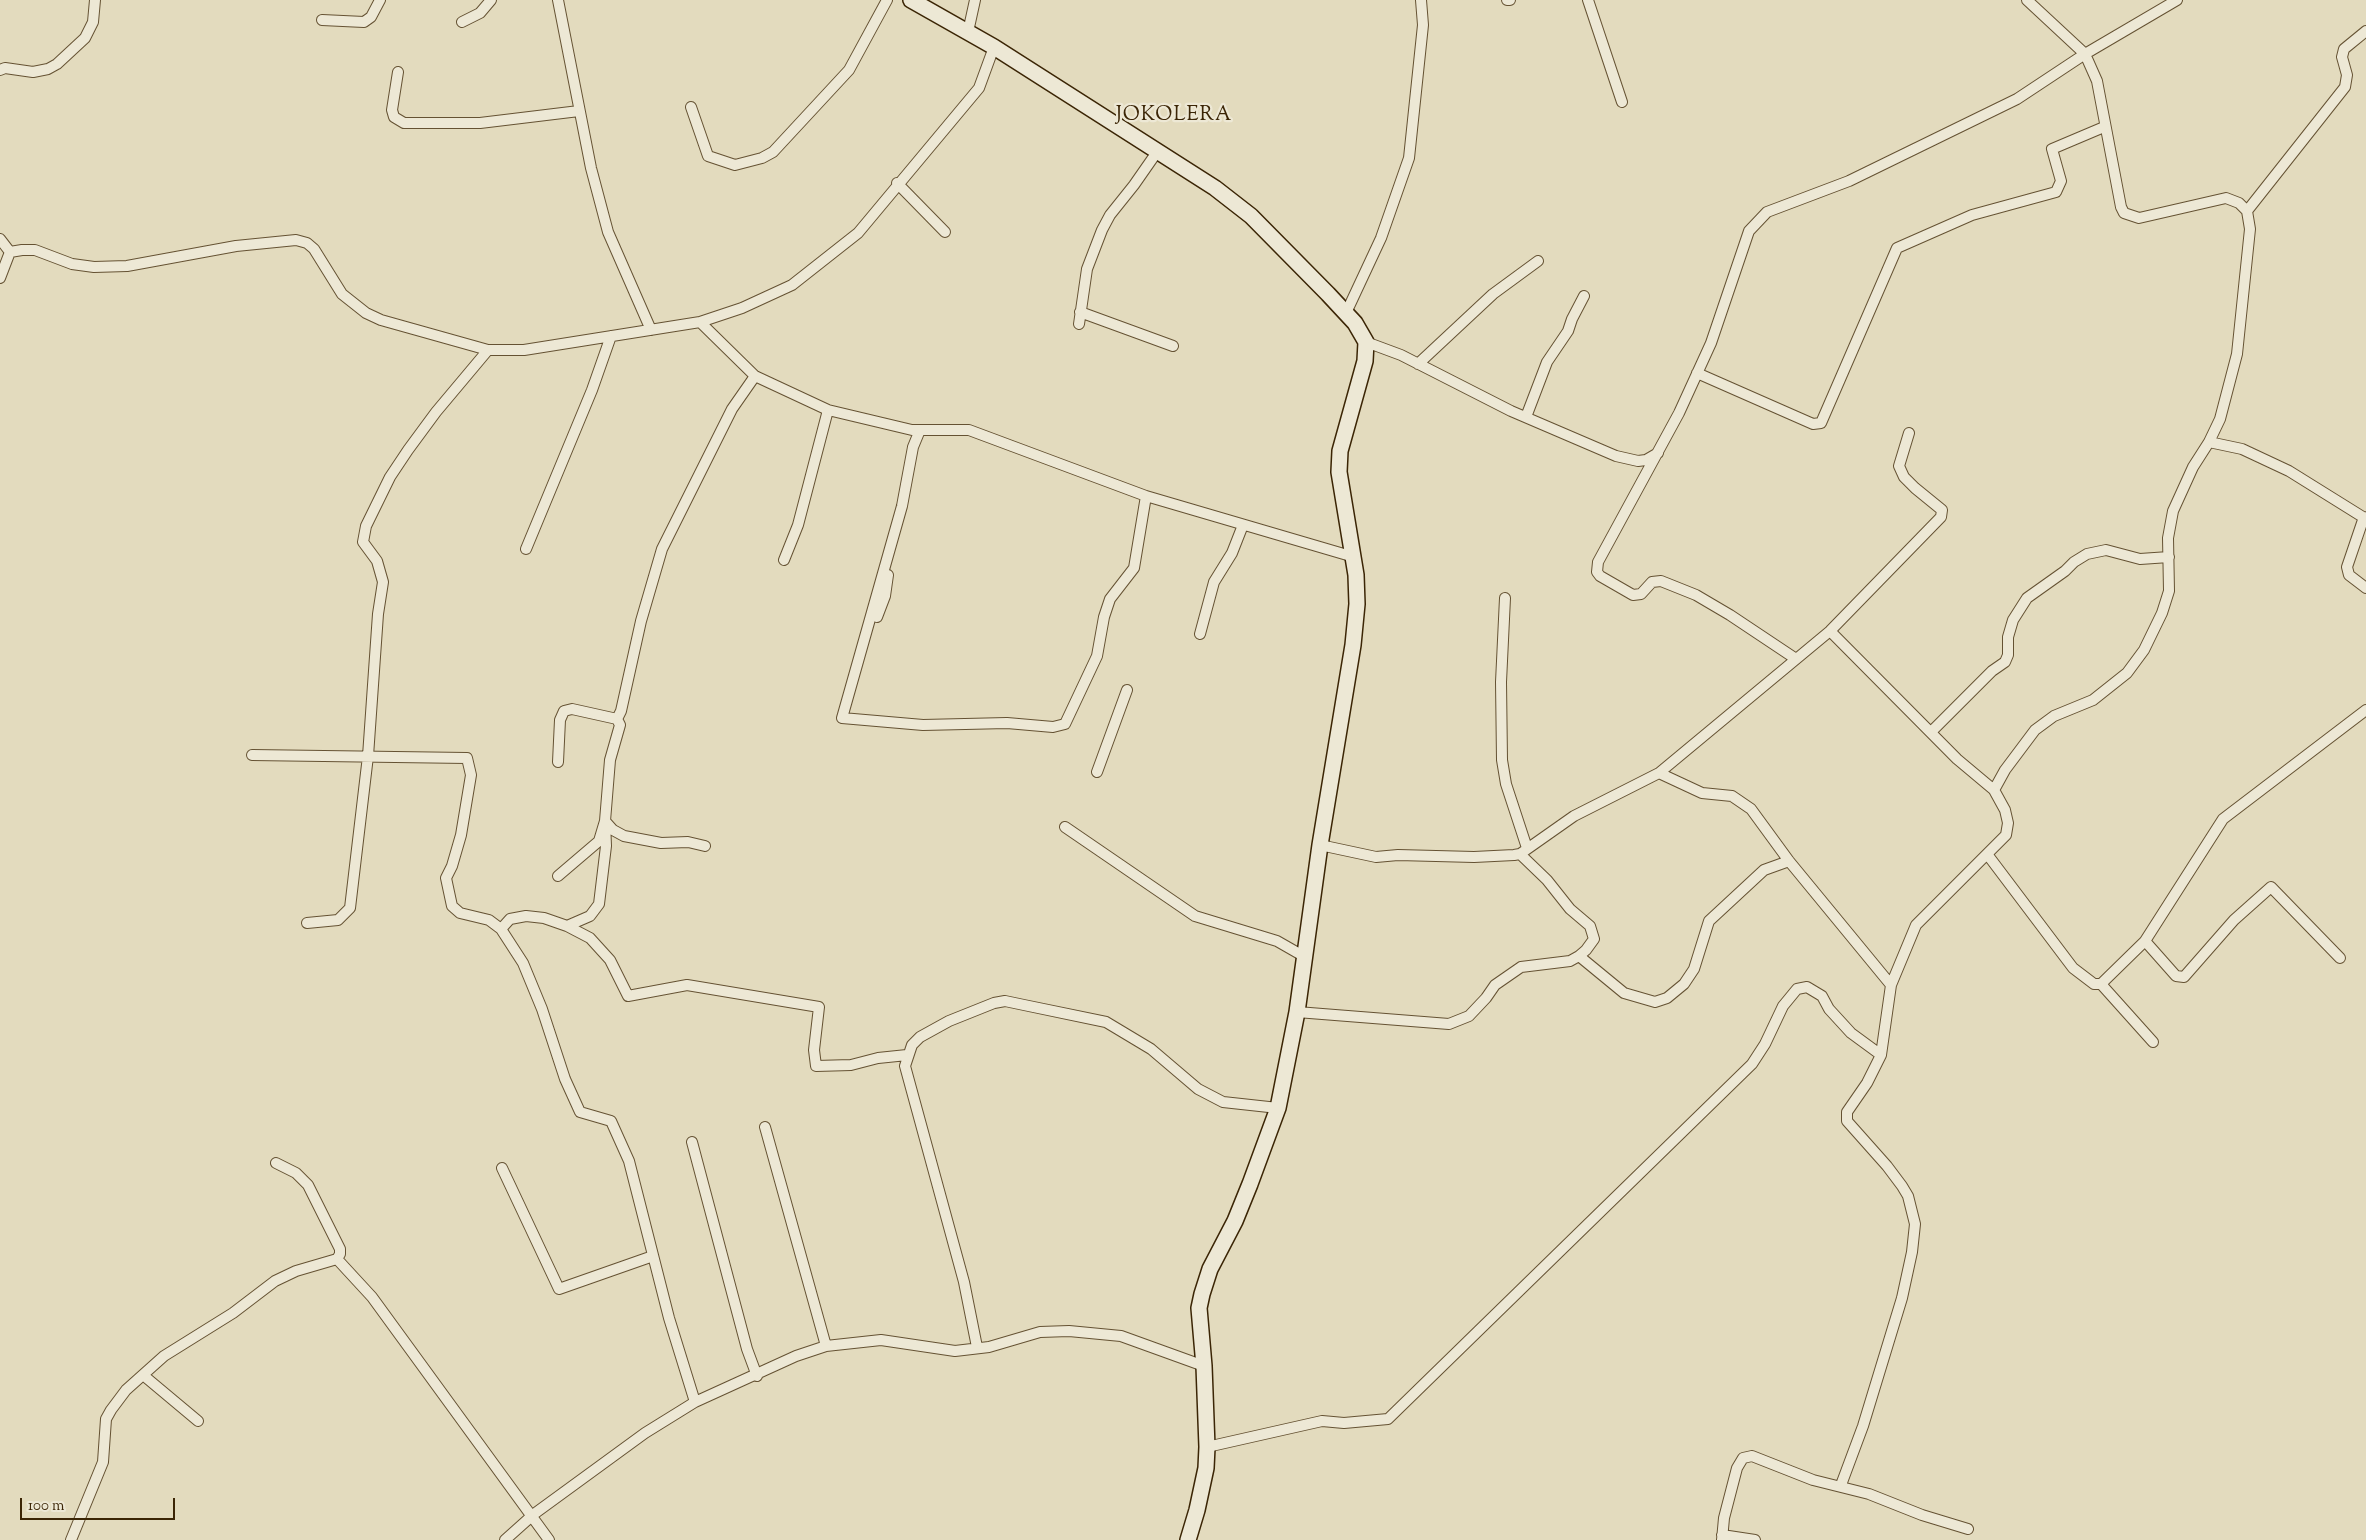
<!DOCTYPE html>
<style>
body{margin:0}
#map{position:relative;width:2366px;height:1540px;overflow:hidden;background:#e3dbbe;font-family:"Sorts Mill Goudy",serif}
canvas{display:block}
.scale{position:absolute;left:20px;top:1498px;width:155px;height:22px;box-sizing:border-box;border:2px solid #3b2505;border-top:0;padding-left:6px;font-size:15px;line-height:18px;white-space:nowrap;color:#3b2505;-webkit-text-stroke:4px #ede8d5;paint-order:stroke}
</style>
<div id="map">
<canvas width="2366" height="1540"></canvas>
<div class="scale">100 m</div>
</div>
<script>
const ctx = document.querySelector('canvas').getContext('2d');
ctx.lineJoin = 'round';
function toPath(rows) {
  const path = new Path2D();
  for (const r of rows) {
    path.moveTo(r[0], r[1]);
    for (let i = 2; i < r.length; i += 2) path.lineTo(r[i], r[i + 1]);
  }
  return path;
}
function trace(path, color, width, dash) {
  ctx.strokeStyle = color;
  ctx.lineWidth = width;
  ctx.lineCap = dash ? 'butt' : 'round';
  ctx.setLineDash(dash || []);
  ctx.stroke(path);
}
function label(font, color, halo, rows, align = 'center') {
  ctx.font = font + ' "Sorts Mill Goudy",serif';
  ctx.lineWidth = 4.5;
  ctx.setLineDash([]);
  ctx.textBaseline = 'middle';
  ctx.strokeStyle = halo;
  ctx.fillStyle = color;
  for (const [text, x, y, turn = 0] of rows) {
    ctx.save();
    ctx.translate(x, y);
    ctx.rotate((+turn || 0) * Math.PI / 180);
    ctx.textAlign = isNaN(turn) ? turn : align;
    if (halo) ctx.strokeText(text, 0, 0);
    ctx.fillText(text, 0, 0);
    ctx.restore();
  }
}
const street = toPath([
 [558,0,591,168,608,232,651,330],
 [1507,0,1510,0],
 [1588,0,1622,102],
 [322,20,364,22,371,17,380,0],
 [462,22,480,13,491,0],
 [968,32,975,0],
 [0,70,5,68,33,72,48,69,57,64,85,38,93,22,95,0],
 [398,72,392,110,394,117,404,123,480,123,579,111],
 [691,107,708,156,735,165,762,158,773,152,849,70,887,0],
 [897,183,945,232],
 [2247,211,2345,87,2347,75,2342,57,2344,49,2366,31],
 [0,239,10,252],
 [0,278,10,252,22,250,35,250,72,264,94,267,127,266,236,246,296,240,307,243,314,249,342,294,366,313,381,320,488,350,524,350,700,322,755,376,828,410,912,430,969,430,1146,496,1354,557],
 [1080,312,1173,346],
 [1346,313,1381,238,1409,158,1423,25,1421,0],
 [700,322,742,308,792,285,858,233,979,88,994,47],
 [1079,324,1087,269,1102,230,1110,215,1134,185,1157,152],
 [1366,342,1401,355,1511,411,1616,456,1638,461,1646,460,1658,453],
 [1418,364,1493,294,1538,261],
 [1697,373,1813,424,1821,423,1897,248,1972,215,2056,192,2061,181,2052,149,2104,127],
 [1526,417,1547,362,1568,331,1572,319,1584,296],
 [920,430,913,447,902,506,842,718,923,725,1007,723,1053,727,1065,724,1097,656,1104,617,1110,599,1134,568,1146,496],
 [2209,442,2242,449,2289,471,2366,519],
 [2364,517,2347,567,2349,575,2366,588],
 [526,549,592,390,611,336],
 [784,560,798,525,828,410],
 [1505,598,1501,682,1502,760,1506,784,1527,848],
 [877,617,885,596,888,575],
 [1830,631,1957,759,1994,790,2005,810,2008,823,2006,835,1916,925,1891,985,1881,1055,1867,1083,1847,1112,1847,1121,1887,1166,1902,1186,1908,1196,1915,1224,1912,1252,1902,1298,1863,1426,1841,1485],
 [1200,634,1214,582,1232,553,1243,525],
 [1796,659,1730,615,1696,595,1661,581,1652,582,1641,594,1633,595,1600,576,1597,572,1598,562,1679,413,1711,343,1749,231,1767,212,1849,181,2017,99,2085,54,2177,0],
 [617,719,620,725,610,760,605,821,613,830,624,836,661,843,688,842,705,846],
 [1932,731,1992,671,2005,662,2008,655,2008,637,2013,620,2027,598,2065,571,2074,562,2087,554,2106,550,2140,559,2169,557],
 [252,755,467,758,471,775,461,835,452,866,446,878,452,906,460,913,489,920,501,929,523,963,542,1009,565,1079,580,1112,611,1121,629,1161,669,1318,695,1402],
 [558,762,560,720,564,711,572,709,617,719,621,711,641,621,662,549,732,409,755,376],
 [1097,772,1127,690],
 [1659,773,1702,793,1732,796,1751,809,1789,861,1891,985],
 [1994,790,2005,770,2035,730,2054,716,2093,700,2127,673,2144,650,2162,613,2169,591,2168,538,2173,511,2193,467,2209,442,2220,419,2237,354,2250,229,2247,211,2239,203,2226,198,2139,218,2124,213,2121,207,2097,81,2085,54,2027,0],
 [1065,827,1195,916,1277,941,1305,957],
 [1320,845,1376,857,1398,855,1474,857,1514,855,1520,854,1574,816,1659,773,1830,631,1941,517,1942,510,1915,488,1904,477,1899,466,1909,433],
 [1987,854,2073,968,2094,984,2101,984,2153,1042],
 [307,923,338,920,350,908,368,756,378,614,383,582,377,561,363,542,366,526,390,477,408,450,436,412,488,350],
 [567,926,590,938,610,960,628,996,687,985,819,1007,814,1050,816,1066,851,1065,878,1058,907,1055],
 [501,929,510,919,526,916,544,918,567,926,590,916,599,904,606,846,605,821,599,841,558,876],
 [2145,941,2176,976,2184,977,2234,920,2271,887,2340,958],
 [1579,956,1624,993,1655,1002,1667,998,1684,984,1694,969,1709,921,1764,870,1789,861],
 [2101,984,2145,941,2223,819,2366,710],
 [1297,1012,1449,1024,1469,1016,1486,998,1495,985,1521,967,1570,961,1579,956,1586,950,1594,939,1590,926,1570,909,1547,880,1520,854],
 [765,1127,826,1346],
 [692,1142,747,1349,757,1376],
 [502,1168,559,1289,653,1256],
 [337,1259,372,1297,549,1540],
 [977,1347,964,1282,905,1066,912,1045,920,1037,949,1021,994,1003,1005,1001,1024,1005,1106,1022,1151,1049,1198,1089,1223,1102,1278,1108],
 [143,1375,198,1421],
 [1207,1447,1322,1421,1344,1423,1388,1419,1752,1064,1765,1044,1783,1006,1797,989,1807,987,1822,996,1829,1009,1851,1033,1881,1055],
 [1722,1535,1755,1540],
 [71,1540,103,1462,106,1419,111,1410,126,1390,164,1356,233,1313,275,1281,296,1271,337,1259,340,1254,340,1249,308,1185,296,1173,276,1163],
 [505,1540,534,1514,645,1433,695,1402,796,1356,826,1346,881,1340,955,1351,989,1347,1040,1332,1069,1331,1121,1336,1204,1366],
 [1722,1540,1724,1518,1737,1468,1743,1458,1752,1456,1813,1480,1869,1494,1922,1515,1968,1529]
]);
const secondary = toPath([
 [911,0,994,47,1215,188,1251,216,1328,294,1355,323,1366,342,1365,361,1340,451,1339,472,1356,575,1357,604,1353,645,1320,845,1297,1012,1278,1108,1250,1184,1235,1221,1210,1269,1202,1294,1199,1308,1204,1366,1207,1447,1206,1468,1197,1510,1188,1540]
]);
trace(street, '#655233', 12);
trace(secondary, '#3b2505', 18);
trace(street, '#ede8d5', 10);
trace(secondary, '#ede8d5', 15);
ctx.letterSpacing = '1px';
label('20px', '#3b2505', '#ede8d5', [
 ["JOKOLERA",1174,117]
]);
ctx.letterSpacing = '0px';
</script>
